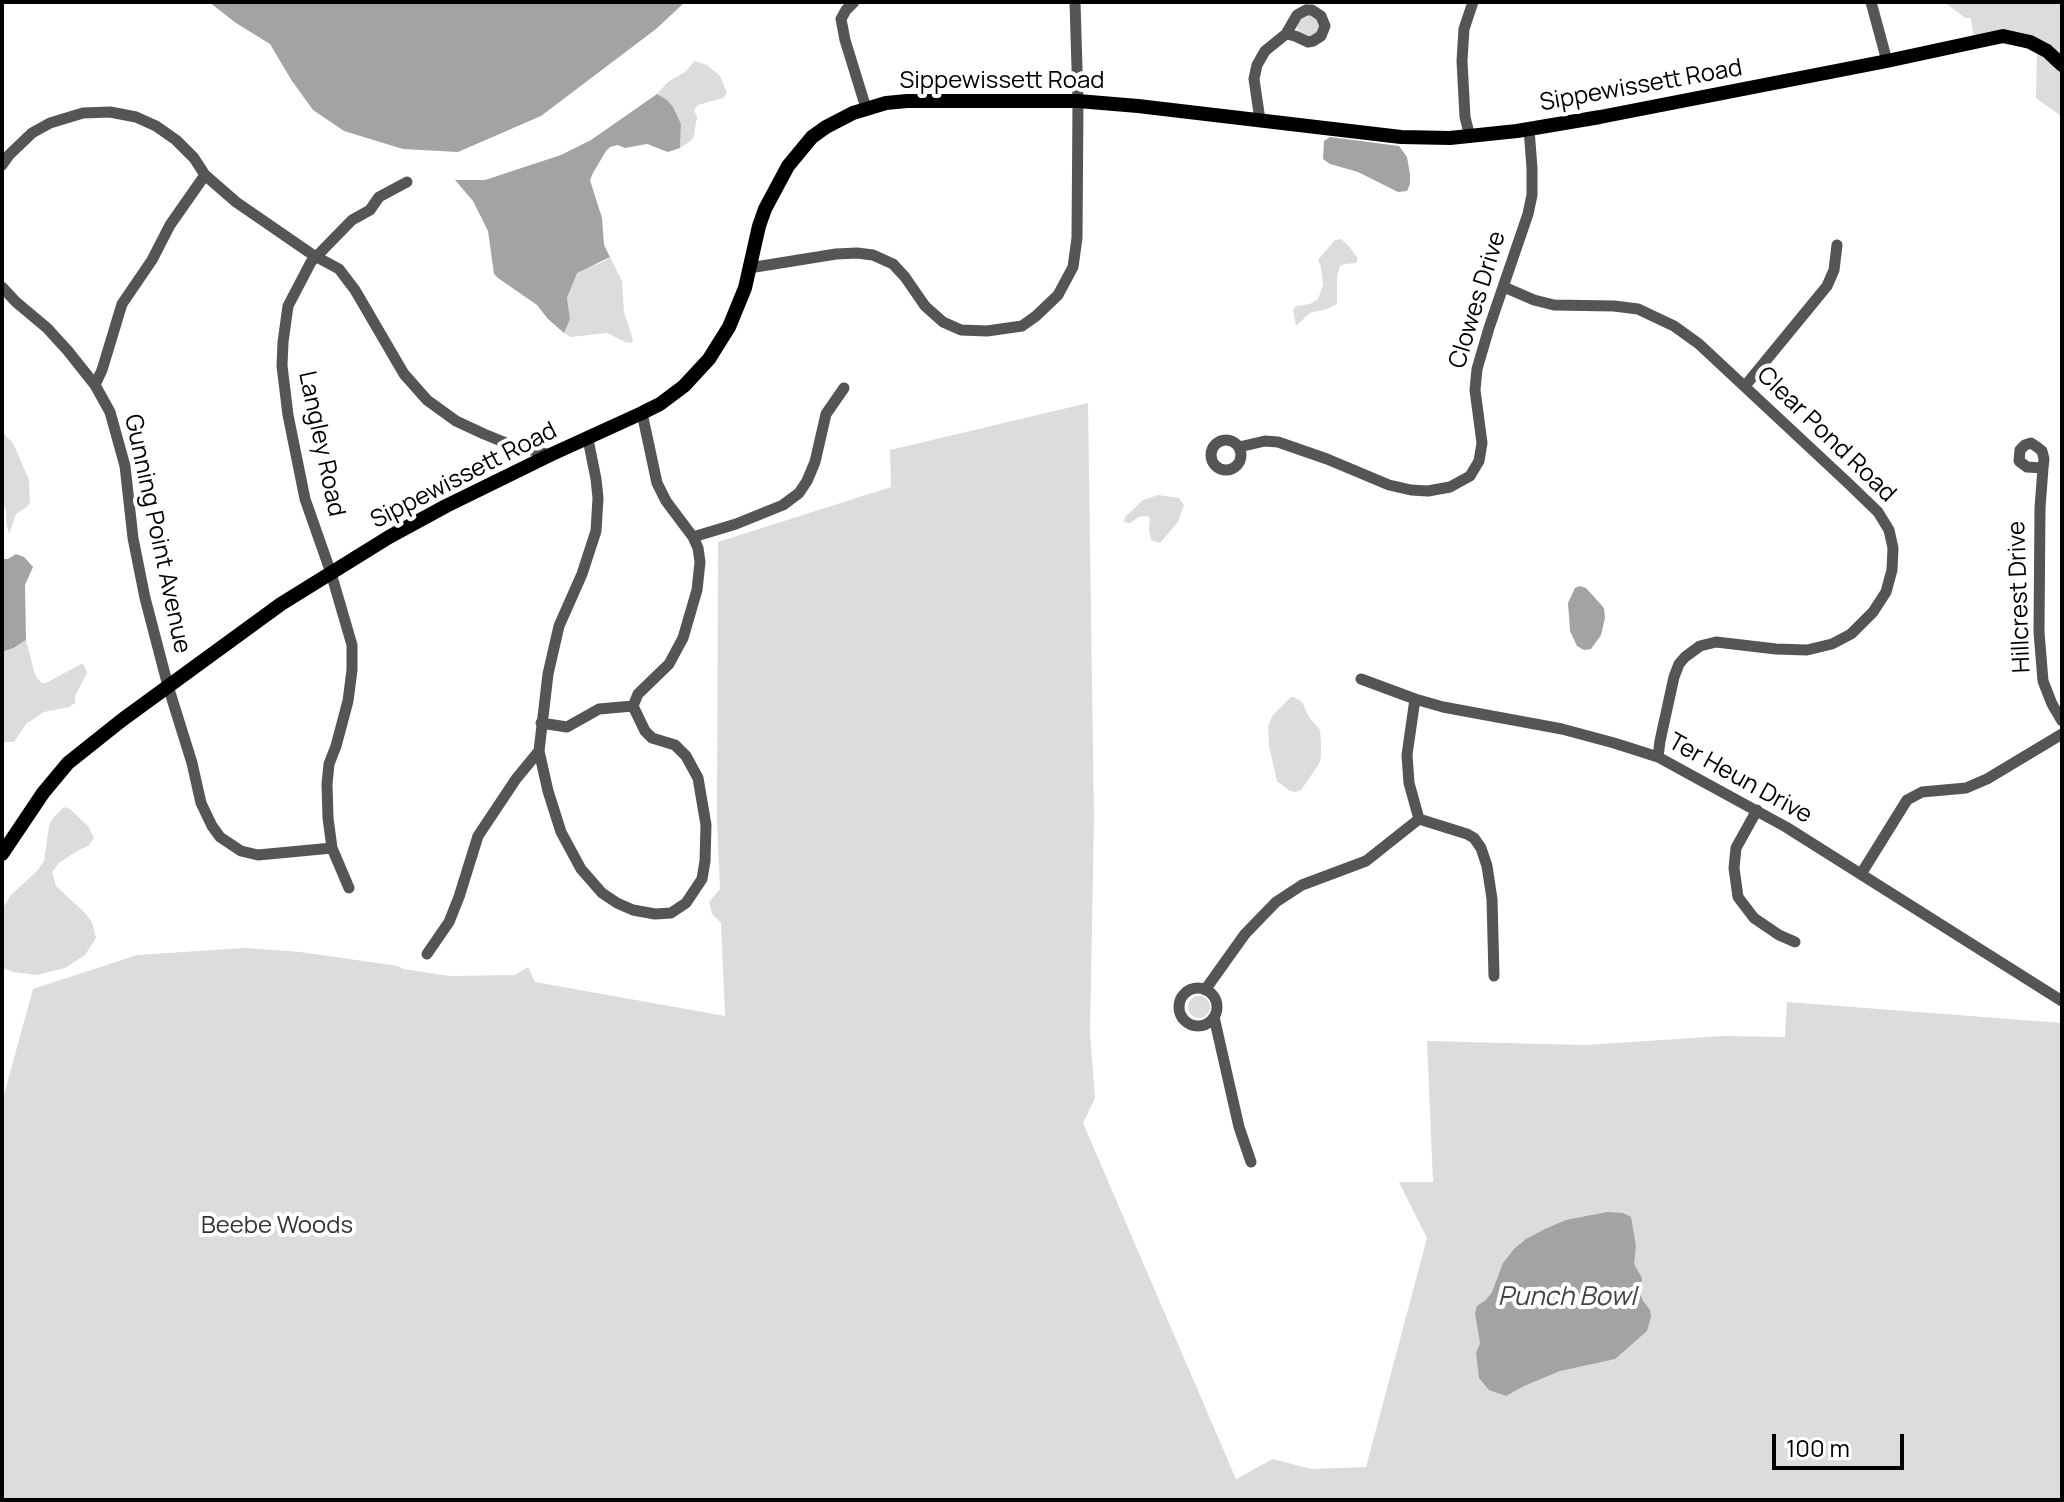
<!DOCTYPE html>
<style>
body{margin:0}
#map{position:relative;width:2064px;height:1502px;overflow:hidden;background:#fff;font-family:Manrope,sans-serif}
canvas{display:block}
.frame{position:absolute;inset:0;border:4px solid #000;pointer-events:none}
.scale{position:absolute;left:1772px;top:1434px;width:132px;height:36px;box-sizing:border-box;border:4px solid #000;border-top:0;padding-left:10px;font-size:24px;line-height:28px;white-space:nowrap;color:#000;-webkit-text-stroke:6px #fff;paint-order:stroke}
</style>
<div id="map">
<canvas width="2064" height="1502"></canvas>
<div class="frame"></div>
<div class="scale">100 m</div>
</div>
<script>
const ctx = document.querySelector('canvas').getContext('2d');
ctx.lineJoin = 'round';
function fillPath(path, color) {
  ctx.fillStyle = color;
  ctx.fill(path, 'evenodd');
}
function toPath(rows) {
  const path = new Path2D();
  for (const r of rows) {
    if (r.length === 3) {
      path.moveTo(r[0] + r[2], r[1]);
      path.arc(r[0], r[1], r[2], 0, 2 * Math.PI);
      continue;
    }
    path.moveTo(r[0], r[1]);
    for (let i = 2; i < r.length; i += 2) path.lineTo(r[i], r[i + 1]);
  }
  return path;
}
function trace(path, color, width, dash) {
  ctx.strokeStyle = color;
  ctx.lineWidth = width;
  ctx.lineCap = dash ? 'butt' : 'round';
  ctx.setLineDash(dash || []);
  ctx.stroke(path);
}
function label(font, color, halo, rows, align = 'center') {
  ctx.font = font + ' Manrope,sans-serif';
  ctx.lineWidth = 8;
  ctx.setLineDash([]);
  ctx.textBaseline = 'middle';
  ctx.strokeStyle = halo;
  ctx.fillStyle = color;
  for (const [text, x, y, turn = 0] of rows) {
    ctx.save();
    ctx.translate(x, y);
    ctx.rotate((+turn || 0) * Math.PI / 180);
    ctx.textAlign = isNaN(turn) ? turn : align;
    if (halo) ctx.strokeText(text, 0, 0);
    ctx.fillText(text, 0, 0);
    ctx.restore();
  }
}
fillPath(toPath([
 [1944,2,2062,2,2062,117,2036,98,2037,46,2003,44,1975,48,1971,18,1965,18],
 [1308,26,11],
 [695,61,707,65,720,76,727,93,723,98,698,105,694,110,697,117,694,135,692,140,680,148,681,124,672,107,667,100,657,94,668,82,685,72],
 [1341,239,1349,246,1358,259,1356,263,1345,264,1340,266,1337,277,1337,304,1327,309,1310,313,1296,326,1293,310,1296,306,1310,304,1318,299,1323,285,1321,267,1318,260,1335,240],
 [610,257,622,281,624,312,633,340,631,343,625,342,607,333,571,337,564,333,570,319,567,299,573,280,577,272,603,262],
 [1088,403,1094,820,1090,1033,1095,1098,1083,1123,1236,1479,1273,1459,1311,1469,1366,1467,1427,1238,1399,1182,1433,1182,1427,1041,1585,1045,1722,1036,1785,1037,1787,1002,2062,1023,2062,1500,2,1500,2,1102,33,989,137,955,245,948,300,952,398,966,403,969,450,976,515,975,528,967,535,982,725,1016,721,923,712,914,709,902,720,889,717,822,718,542,891,487,890,450],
 [2,432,13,443,29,480,30,502,28,506,16,514,9,534,6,522,6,511,2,498],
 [1158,495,1179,498,1184,505,1178,522,1160,543,1151,540,1149,529,1150,519,1148,516,1139,517,1130,523,1124,522,1125,517,1143,500],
 [26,640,34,671,37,678,42,683,46,683,81,664,84,665,87,673,75,696,75,703,69,707,44,712,26,724,14,742,3,742,2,652,15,648],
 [1291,697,1294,697,1302,702,1309,717,1320,730,1321,742,1321,757,1319,764,1301,790,1296,792,1290,791,1277,781,1269,746,1268,727,1272,716],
 [64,807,70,809,88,826,94,838,88,846,77,851,59,863,52,872,56,886,85,913,92,922,96,938,85,955,65,968,37,975,13,972,3,968,2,965,2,912,4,906,11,895,37,871,44,861,49,826,53,818],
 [1199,1007,11]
]), '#dcdcdc');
fillPath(toPath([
 [209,2,685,2,656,29,541,116,458,152,403,149,344,131,313,110,292,81,270,44,236,23],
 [657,94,667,100,673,107,681,124,680,148,668,152,647,144,625,148,618,145,610,147,606,151,593,173,590,180,602,218,604,245,610,257,577,273,567,298,570,319,564,333,548,319,537,305,498,278,494,274,488,231,473,201,455,180,485,180,561,155,591,140],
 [1330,137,1399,146,1407,157,1410,174,1410,184,1407,191,1398,192,1358,172,1330,164,1323,159,1324,141],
 [16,554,24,557,33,567,25,585,26,640,14,648,2,652,2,559,8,559],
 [1580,586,1586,588,1604,608,1605,618,1601,635,1591,649,1584,650,1577,646,1570,631,1568,603,1575,588],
 [1607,1212,1623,1213,1631,1217,1636,1246,1634,1264,1642,1278,1642,1281,1639,1284,1639,1290,1643,1301,1650,1310,1651,1317,1647,1331,1615,1359,1560,1371,1524,1386,1506,1396,1489,1390,1479,1378,1476,1353,1480,1343,1475,1313,1477,1306,1486,1300,1492,1292,1503,1263,1514,1249,1526,1239,1545,1229,1566,1220]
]), '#a3a3a3');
trace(toPath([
 [854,2,846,10,841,19,845,40,866,108],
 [1871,2,1887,61],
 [1306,10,1312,10,1321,16,1325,26,1321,36,1313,41,1308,42,1295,36,1286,34,1297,15,1306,10],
 [1260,120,1254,79,1257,65,1265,51,1286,34],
 [1470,137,1465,117,1462,61,1464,29,1473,2],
 [2,165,9,155,32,133,50,123,83,113,110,112,136,117,156,126,176,140,194,158,205,175,236,202,313,255,339,269,355,290,404,374,427,400,456,421,484,434,506,443,550,455],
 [749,268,836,254,857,253,873,255,893,264,905,277,925,306,943,322,961,330,987,331,1022,326,1036,316,1058,295,1073,267,1077,238,1078,101,1075,2],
 [2,287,16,302,47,328,68,351,95,385,110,412,125,466,133,538,145,598,168,686,192,763,201,803,212,826,220,837,241,851,258,855,332,848],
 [1504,287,1534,300,1554,305,1614,306,1638,309,1674,326,1699,344,1849,484,1878,512,1889,530,1893,548,1892,570,1886,592,1873,612,1851,634,1832,644,1807,650,1776,649,1716,642,1700,646,1685,657,1679,664,1674,677,1660,741,1658,757],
 [95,385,102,370,122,304,152,260,170,225,205,175],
 [1745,386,1827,286,1834,270,1837,245],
 [1226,455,15],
 [1239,447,1265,441,1278,442,1327,459,1389,485,1411,490,1428,491,1450,487,1470,476,1479,461,1482,443,1475,390,1477,369,1489,328,1528,214,1532,195,1532,168,1529,129],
 [2043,468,2027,467,2019,461,2020,450,2025,445,2031,443,2037,447,2042,451,2044,459,2043,468,2040,508,2039,632,2043,681,2052,704,2062,721],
 [693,537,736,524,783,505,799,493,807,481,815,462,826,414,844,388],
 [1361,679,1415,699,1443,707,1562,729,1614,743,1658,757,1786,827,2062,1001],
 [1415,699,1407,755,1409,783,1419,819],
 [541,723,567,727,599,709,633,706],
 [539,751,548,791,561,832,581,869,602,893,617,903,633,910,655,914,671,913,686,903,702,879,705,861,706,825,698,778,686,756,675,745,652,738,645,731,633,706,638,694,669,664,683,638,697,590,700,562,698,548,693,537,666,501,657,483,642,413],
 [1757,810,1736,848,1734,868,1738,897,1754,918,1779,935,1795,942],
 [1861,874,1907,800,1922,792,1966,788,1987,779,2062,734],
 [349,888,332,848,328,818,327,784,329,764,336,746,348,701,352,670,352,645,331,573,305,499,288,415,282,366,283,342,288,306,311,262,352,220,370,210,379,197,407,182],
 [427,954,449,922,459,897,478,836,516,779,539,751,548,674,559,626,582,574,596,531,598,498,596,479,588,439],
 [1198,1007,19],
 [1205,990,1245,934,1276,902,1302,885,1366,861,1419,819,1467,834,1474,838,1481,848,1487,866,1492,899,1494,976],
 [1214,1017,1239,1127,1251,1162]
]), '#555', 11);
trace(toPath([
 [2,854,43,793,68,763,122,720,281,604,389,537,446,506,550,455,642,413,660,404,684,386,709,359,729,327,745,288,759,226,765,209,788,166,812,137,826,127,853,113,886,103,907,101,1078,101,1138,106,1401,137,1450,138,1517,131,1600,117,1887,61,2003,36,2030,42,2047,51,2062,65]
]), '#000', 14);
label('24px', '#000', '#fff', [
 ["Sippewissett Road",1002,81],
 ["Sippewissett Road",1641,86,-10],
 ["Clowes Drive",1478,300,-73],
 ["Clear Pond Road",1826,435,44],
 ["Langley Road",321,444,78],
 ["Sippewissett Road",464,476,-27],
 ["Gunning Point Avenue",157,534,78],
 ["Hillcrest Drive",2020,597,-92],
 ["Ter Heun Drive",1740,779,29]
]);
label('24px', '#333', '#fff', [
 ["Beebe Woods",277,1226]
]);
label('italic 26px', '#444', '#fff', [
 ["Punch Bowl",1567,1298]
]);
</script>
